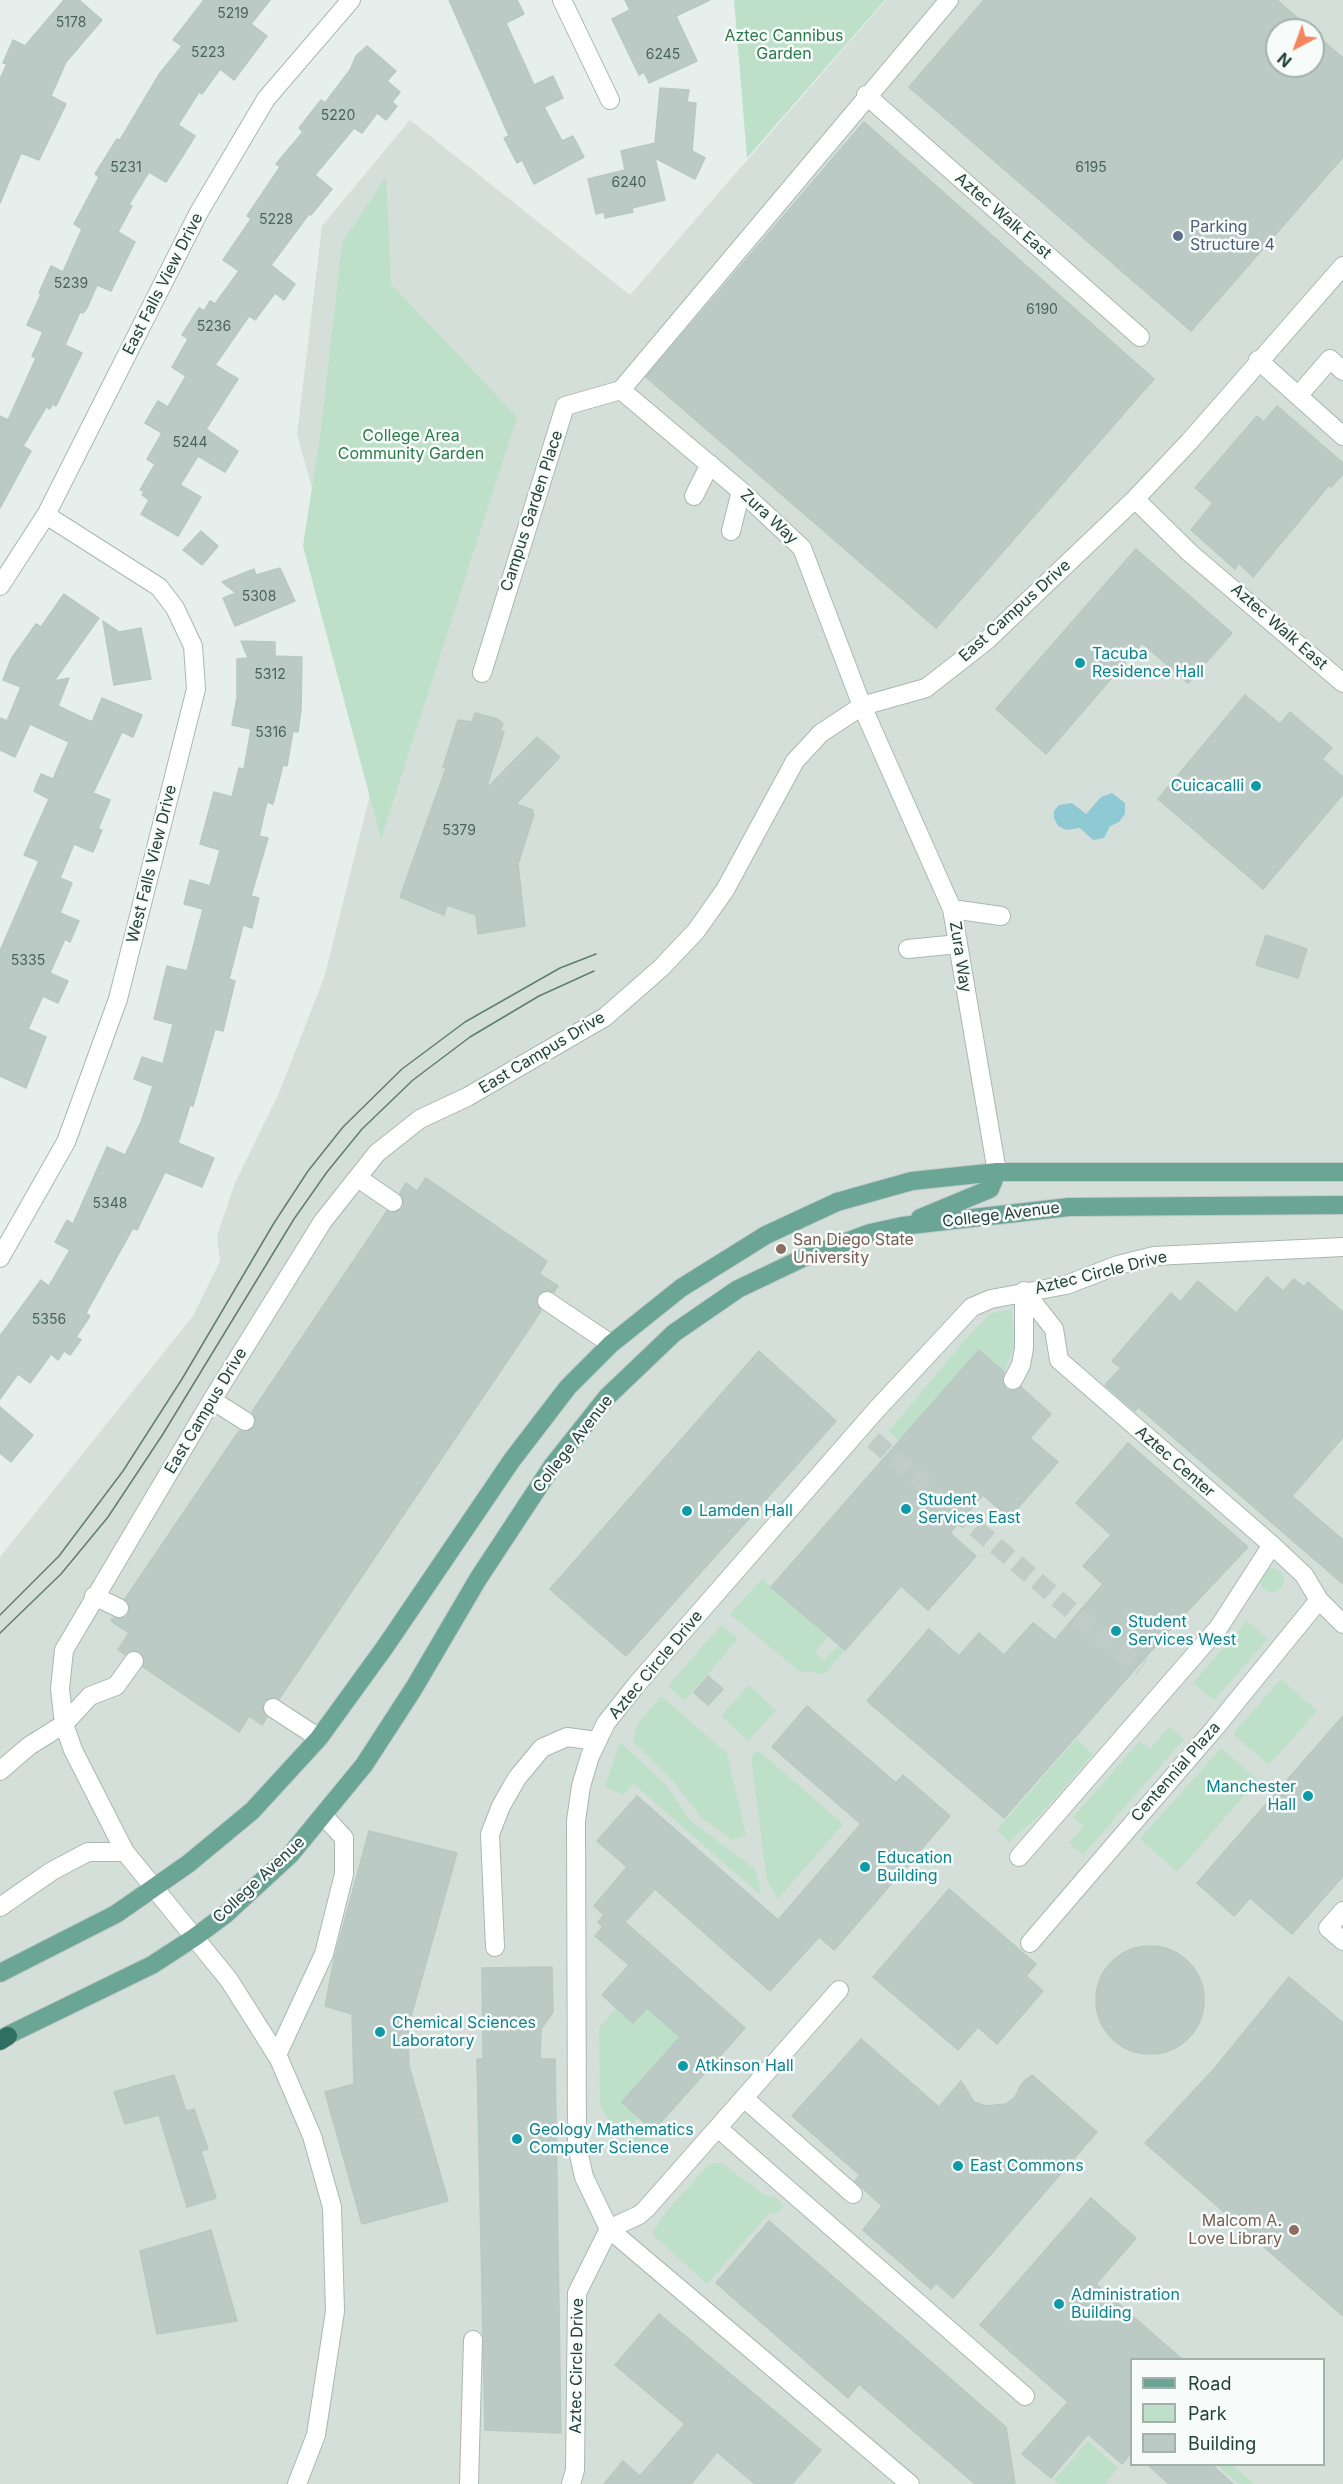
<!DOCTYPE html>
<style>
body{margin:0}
#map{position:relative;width:1343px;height:2484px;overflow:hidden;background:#e6efeb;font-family:Inter,sans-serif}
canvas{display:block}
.legend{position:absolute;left:1130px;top:2358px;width:195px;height:108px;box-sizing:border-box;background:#f7fbf9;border:2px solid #a3b1ad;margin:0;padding:8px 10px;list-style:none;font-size:18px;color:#24423a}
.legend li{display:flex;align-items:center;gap:12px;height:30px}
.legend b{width:30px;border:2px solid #a3b1ad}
.north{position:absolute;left:1265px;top:18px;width:60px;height:60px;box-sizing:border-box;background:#f7fbf9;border:2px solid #a3b1ad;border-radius:50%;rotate:221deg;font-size:16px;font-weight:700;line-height:24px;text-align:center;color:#24423a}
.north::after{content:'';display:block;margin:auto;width:21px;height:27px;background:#f4845f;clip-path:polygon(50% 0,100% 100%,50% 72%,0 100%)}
</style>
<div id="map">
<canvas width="1343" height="2484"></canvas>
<ul class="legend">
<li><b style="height:8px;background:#6aa596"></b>Road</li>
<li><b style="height:16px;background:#bfe0c8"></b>Park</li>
<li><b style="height:16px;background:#bbcac4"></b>Building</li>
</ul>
<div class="north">N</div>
</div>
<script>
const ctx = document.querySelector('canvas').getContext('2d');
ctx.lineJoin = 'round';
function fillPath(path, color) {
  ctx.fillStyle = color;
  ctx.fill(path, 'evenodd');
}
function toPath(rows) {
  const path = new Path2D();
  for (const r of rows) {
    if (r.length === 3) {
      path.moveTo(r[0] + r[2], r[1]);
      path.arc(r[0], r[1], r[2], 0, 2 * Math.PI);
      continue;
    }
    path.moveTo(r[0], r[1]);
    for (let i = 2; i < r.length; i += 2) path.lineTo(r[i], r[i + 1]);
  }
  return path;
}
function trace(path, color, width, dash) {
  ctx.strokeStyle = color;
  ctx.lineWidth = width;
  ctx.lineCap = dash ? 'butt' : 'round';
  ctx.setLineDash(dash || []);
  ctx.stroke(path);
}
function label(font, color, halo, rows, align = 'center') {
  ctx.font = font + ' Inter,sans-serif';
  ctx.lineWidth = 5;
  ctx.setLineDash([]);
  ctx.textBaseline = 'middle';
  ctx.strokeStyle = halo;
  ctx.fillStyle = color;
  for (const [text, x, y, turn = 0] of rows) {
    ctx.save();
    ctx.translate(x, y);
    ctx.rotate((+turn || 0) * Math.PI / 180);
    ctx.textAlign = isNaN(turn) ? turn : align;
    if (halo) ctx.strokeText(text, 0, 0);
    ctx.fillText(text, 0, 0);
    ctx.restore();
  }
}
fillPath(toPath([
 [886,0,1343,0,1343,2484,0,2484,0,1557,193,1316,220,1261,217,1236,235,1183,279,1093,325,975,374,779,356,643,297,435,322,226,410,120,630,295],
 [1277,30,1313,30,1313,66,1277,66],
 [1132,2360,1324,2360,1324,2464,1132,2464]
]), '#d4dfda');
fillPath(toPath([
 [734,0,885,0,747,158],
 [386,177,391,284,517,417,381,839,303,546,321,430,342,243],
 [1012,1309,1014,1347,1004,1372,978,1350,899,1441,889,1431,964,1341,991,1313],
 [1272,1580,12],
 [762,1579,828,1637,815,1652,824,1661,839,1645,845,1650,825,1674,799,1671,730,1614],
 [1247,1621,1268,1639,1214,1700,1193,1683],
 [721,1625,738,1639,685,1701,668,1686],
 [1281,1679,1317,1711,1269,1765,1233,1734],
 [749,1685,776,1710,748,1741,721,1716],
 [661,1696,727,1753,746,1835,732,1840,701,1817,673,1781,633,1742,637,1725],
 [1169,1727,1184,1739,1083,1855,1069,1843,1084,1826,1073,1817,1140,1741,1150,1749],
 [1076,1739,1093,1754,1042,1813,1009,1842,997,1830],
 [620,1742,666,1785,691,1821,755,1869,761,1889,759,1894,633,1783,624,1795,605,1787],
 [1221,1748,1258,1780,1177,1872,1140,1839],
 [758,1750,843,1824,778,1899,767,1881,751,1757],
 [616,2008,633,2023,647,2008,686,2029,622,2102,638,2117,632,2124,650,2139,640,2151,609,2123,600,2105,599,2028],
 [722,2163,764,2195,775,2197,784,2206,776,2214,770,2212,707,2284,652,2234,666,2212,709,2164],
 [1088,2441,1118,2468,1105,2484,1059,2484,1054,2480],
 [1217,2465,1232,2465,1255,2484,1239,2484]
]), '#bfe0c8');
fillPath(toPath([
 [1112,793,1125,803,1125,814,1119,822,1110,826,1104,838,1093,840,1080,828,1066,830,1058,826,1054,818,1054,811,1059,805,1072,803,1086,814,1101,797]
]), '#8ec9d4');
const building = toPath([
 [64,0,79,0,102,20,66,62,51,96,66,104,39,160,21,153,0,203,0,79,7,64,3,63,13,40,25,46,64,0],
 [204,0,270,0,251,24,267,36,234,80,220,69,202,94,199,92,178,125,195,136,182,157,166,182,149,172,129,204,132,206,118,232,135,242,111,291,97,285,87,308,83,313,80,312,65,345,82,353,56,406,52,404,50,409,46,407,23,446,31,451,0,508,0,416,8,420,36,358,32,356,43,332,27,325,41,294,39,293,51,266,63,272,82,229,74,224,99,177,95,174,117,139,120,140,160,73,182,46,173,40,204,0],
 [449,0,517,0,524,14,506,23,534,85,553,76,563,98,544,107,562,141,573,136,584,157,534,184,522,160,517,163,504,138,509,136,449,0],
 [625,0,710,0,676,16,697,61,649,83,644,72,639,75,612,19,630,10,625,0],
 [984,0,1277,0,1311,30,1277,30,1277,66,1313,66,1313,32,1343,58,1343,157,1191,331,909,87,984,0],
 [367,46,396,71,387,81,400,92,392,102,397,106,386,120,377,113,362,133,354,128,315,175,332,189,311,215,309,214,271,265,295,284,284,300,275,293,255,320,249,316,215,365,238,379,206,429,238,451,225,472,198,456,180,485,201,497,178,536,141,514,149,500,142,495,144,491,140,490,155,464,147,459,162,433,145,423,158,401,168,407,186,376,172,367,188,339,182,335,199,308,204,311,210,301,215,304,239,271,223,260,251,219,247,216,280,167,276,164,303,132,299,128,321,100,325,103,350,70,356,56,367,46],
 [660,88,689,90,687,102,696,103,692,151,705,158,695,179,655,158,665,200,632,208,633,212,605,218,604,212,596,214,588,179,625,170,621,151,655,143,660,88],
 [864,122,1154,379,936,628,646,377,864,122],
 [1277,406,1343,463,1343,474,1331,487,1329,485,1253,577,1239,563,1235,569,1191,530,1213,503,1195,488,1257,416,1264,422,1277,406],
 [201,531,218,546,202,565,183,550,201,531],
 [1136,549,1232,633,1188,683,1142,643,1046,754,996,709,1136,549],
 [280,568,295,601,235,626,223,598,236,593,222,582,254,569,256,575,280,568],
 [64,594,99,618,54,681,69,678,58,706,92,722,102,698,142,715,133,737,122,732,93,793,110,800,98,829,102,830,93,852,74,844,60,878,72,883,60,913,79,921,70,942,65,939,50,973,68,981,58,1003,43,996,28,1029,46,1037,26,1088,0,1076,0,951,39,861,24,855,49,799,34,791,41,774,53,779,69,742,30,724,15,757,0,750,0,718,7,721,21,687,3,680,11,659,36,624,41,627,64,594],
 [103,621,119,632,141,628,151,679,114,685,103,621],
 [241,641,275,642,275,656,302,657,301,710,298,732,293,731,287,766,283,765,273,804,267,802,259,836,268,838,251,896,259,898,252,928,243,925,229,979,235,981,223,1031,215,1029,193,1106,190,1105,178,1143,214,1158,202,1187,165,1172,137,1230,133,1228,86,1313,90,1316,76,1337,81,1340,70,1355,64,1351,58,1360,51,1354,30,1383,18,1374,0,1399,0,1336,41,1280,49,1286,70,1250,55,1242,67,1220,73,1224,107,1147,125,1155,141,1122,153,1086,134,1079,142,1057,163,1064,173,1024,154,1019,167,966,187,971,203,909,184,904,190,880,210,886,220,850,200,844,214,792,232,797,239,768,244,769,251,729,232,725,237,698,237,659,248,658,241,641],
 [1245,695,1280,724,1290,712,1332,748,1322,759,1343,777,1343,794,1263,889,1158,799,1245,695],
 [475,713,498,719,503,724,500,731,504,732,486,789,537,737,560,757,516,804,533,810,532,814,534,814,518,864,525,926,478,934,476,915,447,905,444,915,400,897,446,768,443,767,458,720,472,722,475,713],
 [1266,935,1307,949,1298,978,1256,965,1266,935],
 [426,1178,547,1261,539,1274,558,1286,554,1292,547,1290,538,1294,536,1301,541,1311,279,1699,273,1697,264,1701,262,1708,267,1717,262,1725,249,1716,239,1732,143,1667,144,1657,140,1652,130,1651,125,1655,118,1650,129,1633,111,1621,113,1618,125,1618,129,1613,130,1607,125,1599,239,1431,245,1432,254,1427,256,1421,252,1412,387,1211,397,1212,403,1208,403,1198,400,1193,406,1183,417,1191,426,1178],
 [1267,1277,1283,1291,1294,1279,1304,1287,1308,1282,1343,1312,1343,1437,1292,1496,1343,1540,1343,1584,1138,1407,1135,1411,1105,1385,1121,1368,1112,1361,1171,1293,1180,1302,1198,1281,1236,1313,1267,1277],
 [979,1350,1004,1372,1002,1381,1007,1390,1014,1391,1021,1387,1051,1414,1030,1438,1058,1462,1009,1518,983,1495,950,1533,976,1556,928,1610,901,1586,845,1650,771,1587,979,1350],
 [759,1351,836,1421,626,1656,550,1589,759,1351],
 [0,1407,33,1435,11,1462,0,1453,0,1407],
 [1128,1443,1248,1547,1165,1635,1004,1818,867,1701,929,1629,959,1656,979,1633,1004,1655,1033,1623,1055,1640,1103,1584,1083,1566,1111,1535,1076,1503,1128,1443],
 [708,1676,723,1689,708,1705,694,1693,708,1676],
 [807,1706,896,1783,903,1775,950,1816,834,1950,819,1937,770,1991,655,1889,625,1922,745,2028,653,2131,622,2102,680,2037,647,2008,633,2023,602,1995,629,1965,595,1936,603,1927,598,1922,604,1915,594,1906,627,1867,597,1841,637,1796,778,1920,861,1824,772,1747,807,1706],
 [1343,1716,1343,1876,1292,1934,1250,1898,1234,1916,1197,1883,1343,1716],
 [369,1831,457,1853,408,2027,409,2066,448,2201,362,2224,325,2092,354,2084,352,2014,325,2006,334,1960,369,1831],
 [949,1889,1036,1964,1026,1976,1043,1991,997,2044,978,2027,958,2050,873,1977,949,1889],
 [1150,2000,54],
 [552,1967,553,2012,541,2029,540,2059,555,2059,561,2433,485,2430,477,2059,483,2059,482,1968,552,1967],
 [1289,1977,1343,2023,1343,2316,1145,2143,1214,2069,1289,1977],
 [861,2039,939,2107,961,2081,974,2102,986,2106,1006,2104,1015,2097,1022,2083,1032,2075,1097,2132,953,2298,936,2283,931,2289,863,2230,882,2206,855,2181,860,2175,792,2116,861,2039],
 [174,2075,186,2111,194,2109,208,2149,201,2151,216,2198,187,2207,159,2115,125,2124,114,2092,174,2075],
 [1091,2198,1136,2238,1096,2284,1183,2360,1131,2360,1131,2453,1122,2464,1088,2434,1051,2478,1022,2454,1068,2402,980,2325,1091,2198],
 [769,2221,1006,2427,1015,2484,975,2484,859,2384,848,2398,716,2283,769,2221],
 [211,2230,237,2321,157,2334,140,2251,211,2230],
 [659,2314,821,2450,792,2484,755,2484,717,2452,691,2484,604,2484,623,2461,640,2476,685,2424,615,2365,659,2314],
 [1147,2464,1211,2464,1233,2484,1169,2484,1147,2464]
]);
fillPath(building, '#bbcac4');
trace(building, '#b8c9c2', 1.5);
trace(toPath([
 [873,1440,1107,1641,1142,1667]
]), '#bfccc8', 18, [18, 9]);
const minor = toPath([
 [562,0,610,100],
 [949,0,621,390,741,491,802,548,862,706,952,909,997,1172],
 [866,95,1140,337],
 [1258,360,1343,436],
 [1298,396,1330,359,1343,371],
 [694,496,710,464],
 [1135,499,1190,553,1343,683],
 [731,531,741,491],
 [0,586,46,515,199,212,266,99,351,0],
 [482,673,565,406,621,390],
 [952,909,1001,916],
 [908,949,958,944],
 [358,1178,393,1202],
 [0,1258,66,1142,118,999,196,689,193,646,175,608,159,587,46,515],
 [1024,1291,1054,1329,1059,1360,1272,1545,1304,1575,1319,1600,1343,1624],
 [547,1301,611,1344],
 [1013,1380,1021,1365,1024,1348,1024,1291],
 [212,1400,245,1421],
 [94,1596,119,1608],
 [273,1708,319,1738],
 [0,1771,29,1746,64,1724,90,1696,116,1686,134,1661],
 [1019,1857,1219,1627,1272,1545],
 [0,1907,52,1871,88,1852,125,1852],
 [1343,1911,1328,1928,1343,1941],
 [1030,1943,1214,1729,1319,1600],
 [495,1947,490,1834,501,1806,517,1778,542,1748,567,1737,597,1741],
 [839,1990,646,2209,639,2215,609,2229,910,2484],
 [277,2055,324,1954,344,1874,344,1838,323,1815],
 [745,2099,853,2194],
 [719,2129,1025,2396],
 [297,2484,316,2435,335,2311,332,2207,312,2136,279,2059,229,1980,125,1852,73,1750,64,1724,60,1689,64,1650,212,1400,323,1221,377,1153,420,1119,467,1097,605,1017,661,968,696,931,725,890,795,761,821,733,862,706,926,688,986,641,1135,499,1189,442,1343,266],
 [469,2484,473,2340],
 [571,2484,575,2470,577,2293,609,2229,584,2177,577,2146,576,1821,581,1786,590,1756,606,1723,637,1684,877,1409,972,1307,991,1299,1066,1285,1118,1265,1154,1256,1343,1247]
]);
const major = toPath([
 [920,1218,990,1189,997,1172],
 [0,1973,116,1914,188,1864,252,1811,319,1738,385,1647,512,1460,568,1387,611,1344,681,1288,766,1235,837,1202,912,1181,997,1172,1343,1172],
 [0,2039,152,1965,195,1937,226,1914,290,1855,364,1765,414,1688,478,1579,553,1465,607,1397,674,1333,738,1289,803,1258,870,1233,902,1226,1069,1207,1343,1205]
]);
const highway = toPath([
 [0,2041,8,2036]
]);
trace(minor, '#a8b8b2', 20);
trace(major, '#c2cac8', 20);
trace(highway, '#c2cac8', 20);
trace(minor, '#fff', 18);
trace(major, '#6aa596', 18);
trace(highway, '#2f6f62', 18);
trace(toPath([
 [0,1615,59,1556,123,1471,182,1379,274,1223,308,1171,343,1127,402,1069,465,1022,560,968,596,954],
 [0,1633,61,1574,108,1517,163,1434,294,1219,327,1172,362,1129,413,1080,470,1037,539,996,594,971]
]), '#5f7d75', 1.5);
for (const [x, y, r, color] of [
 [1178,236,6,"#5c6f8a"],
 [1080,663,6,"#0f9aa8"],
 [1256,786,6,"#0f9aa8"],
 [781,1249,6,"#8d6e63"],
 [906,1509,6,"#0f9aa8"],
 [687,1511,6,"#0f9aa8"],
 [1116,1631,6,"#0f9aa8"],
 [1308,1796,6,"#0f9aa8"],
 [865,1867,6,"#0f9aa8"],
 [380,2032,6,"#0f9aa8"],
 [683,2066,6,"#0f9aa8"],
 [517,2139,6,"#0f9aa8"],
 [958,2166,6,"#0f9aa8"],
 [1294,2230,6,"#8d6e63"],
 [1059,2304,6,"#0f9aa8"]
]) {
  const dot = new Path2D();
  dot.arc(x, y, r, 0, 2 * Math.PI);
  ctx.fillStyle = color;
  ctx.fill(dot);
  trace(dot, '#f7fbf9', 2);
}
label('14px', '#4a645c', null, [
 ["5219",233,14],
 ["5178",71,23],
 ["5223",208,53],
 ["6245",663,55],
 ["5220",338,116],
 ["5231",126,168],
 ["6195",1091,168],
 ["6240",629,183],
 ["5228",276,220],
 ["5239",71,284],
 ["6190",1042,310],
 ["5236",214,327],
 ["5244",190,443],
 ["5308",259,597],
 ["5312",270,675],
 ["5316",271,733],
 ["5379",459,831],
 ["5335",28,961],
 ["5348",110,1204],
 ["5356",49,1320]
]);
label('16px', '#2d7a4b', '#f7fbf9', [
 ["Aztec Cannibus",784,36],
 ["Garden",784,54],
 ["College Area",411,436],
 ["Community Garden",411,454]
]);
label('16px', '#24423a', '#f7fbf9', [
 ["Aztec Walk East",1003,216,41],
 ["East Falls View Drive",163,284,-63],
 ["Campus Garden Place",532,511,-72],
 ["Zura Way",769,517,43],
 ["East Campus Drive",1015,611,-42],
 ["Aztec Walk East",1279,627,41],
 ["West Falls View Drive",152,864,-76],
 ["Zura Way",960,957,81],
 ["East Campus Drive",542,1053,-31],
 ["College Avenue",1001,1215,-7],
 ["Aztec Circle Drive",1101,1273,-14],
 ["East Campus Drive",206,1411,-59],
 ["College Avenue",573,1444,-52],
 ["Aztec Center",1175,1462,41],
 ["Aztec Circle Drive",656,1665,-50],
 ["Centennial Plaza",1176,1772,-49],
 ["College Avenue",259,1880,-43],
 ["Aztec Circle Drive",577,2366,-89]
]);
label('16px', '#4e5e75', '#f7fbf9', [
 ["Parking",1190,227],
 ["Structure 4",1190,245]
], 'left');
label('16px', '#0d838f', '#f7fbf9', [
 ["Tacuba",1092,654],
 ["Residence Hall",1092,672],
 ["Cuicacalli",1244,786,"right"],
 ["Student",918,1500],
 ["Services East",918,1518],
 ["Lamden Hall",699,1511],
 ["Student",1128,1622],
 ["Services West",1128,1640],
 ["Manchester",1296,1787,"right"],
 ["Hall",1296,1805,"right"],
 ["Education",877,1858],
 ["Building",877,1876],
 ["Chemical Sciences",392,2023],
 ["Laboratory",392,2041],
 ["Atkinson Hall",695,2066],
 ["Geology Mathematics",529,2130],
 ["Computer Science",529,2148],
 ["East Commons",970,2166],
 ["Administration",1071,2295],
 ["Building",1071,2313]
], 'left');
label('16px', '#785e54', '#f7fbf9', [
 ["San Diego State",793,1240],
 ["University",793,1258],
 ["Malcom A.",1282,2221,"right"],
 ["Love Library",1282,2239,"right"]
], 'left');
</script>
